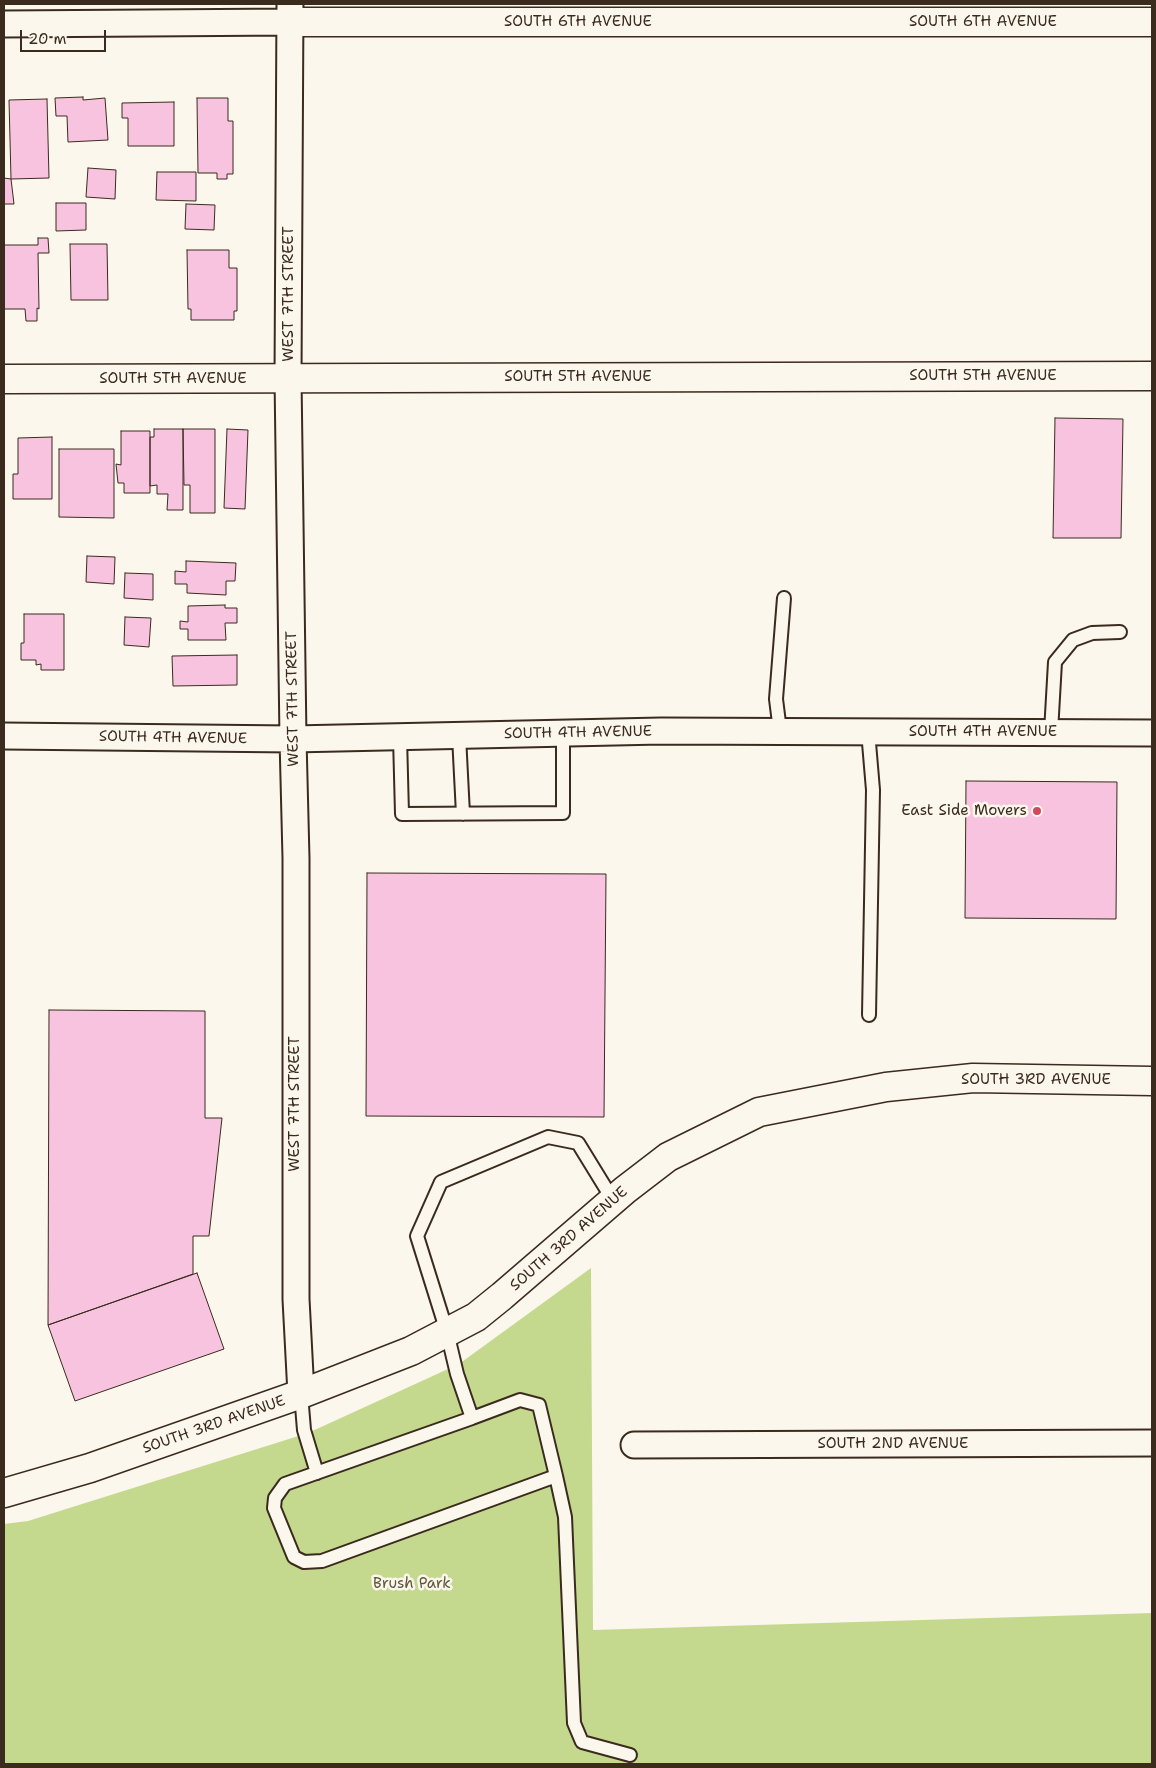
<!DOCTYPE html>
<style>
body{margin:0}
#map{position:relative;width:1156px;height:1768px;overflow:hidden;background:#fbf7ec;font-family:"Shantell Sans",sans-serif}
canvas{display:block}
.frame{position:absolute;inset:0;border:5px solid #3b2a1e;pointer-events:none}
.scale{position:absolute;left:20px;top:30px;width:86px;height:22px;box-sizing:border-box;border:2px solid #3b2a1e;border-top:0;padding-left:6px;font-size:15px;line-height:18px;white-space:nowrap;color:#3b2a1e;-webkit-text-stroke:4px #fbf7ec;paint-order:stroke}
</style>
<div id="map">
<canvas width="1156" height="1768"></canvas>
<div class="frame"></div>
<div class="scale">20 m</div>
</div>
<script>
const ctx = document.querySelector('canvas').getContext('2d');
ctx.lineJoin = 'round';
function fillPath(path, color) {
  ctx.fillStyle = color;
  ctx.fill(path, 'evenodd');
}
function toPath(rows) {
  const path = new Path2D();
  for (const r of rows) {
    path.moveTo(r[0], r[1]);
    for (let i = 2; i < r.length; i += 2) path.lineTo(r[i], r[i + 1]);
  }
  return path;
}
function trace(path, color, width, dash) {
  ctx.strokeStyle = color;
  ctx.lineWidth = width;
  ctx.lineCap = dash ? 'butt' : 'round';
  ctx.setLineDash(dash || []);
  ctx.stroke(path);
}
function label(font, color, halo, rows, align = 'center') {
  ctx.font = font + ' "Shantell Sans",sans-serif';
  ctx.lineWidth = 5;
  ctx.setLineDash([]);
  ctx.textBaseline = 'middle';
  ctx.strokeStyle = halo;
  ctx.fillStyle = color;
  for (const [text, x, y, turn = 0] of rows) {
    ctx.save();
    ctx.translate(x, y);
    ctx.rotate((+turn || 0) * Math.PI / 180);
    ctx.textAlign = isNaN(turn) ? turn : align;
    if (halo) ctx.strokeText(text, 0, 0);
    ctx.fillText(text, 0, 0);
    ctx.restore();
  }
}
fillPath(toPath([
 [591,1268,593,1630,1152,1613,1152,1764,4,1764,4,1524,28,1521,308,1433,459,1364]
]), '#c4d98e');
const building = toPath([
 [83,97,83,100,105,98,108,140,68,142,67,116,56,116,55,98,83,97],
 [197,98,228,98,228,121,233,121,233,174,227,174,227,179,217,179,217,173,198,173,197,98],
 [47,99,49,178,11,179,9,100,47,99],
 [174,102,174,146,128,146,128,118,122,118,122,103,174,102],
 [88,168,116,170,115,199,86,197,88,168],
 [157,172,196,172,196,201,156,200,157,172],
 [4,178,11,179,14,204,4,204,4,178],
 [56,203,86,203,86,230,56,231,56,203],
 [186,204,215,205,214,230,185,229,186,204],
 [38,238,48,238,49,253,38,253,39,309,37,308,37,321,26,321,25,309,4,309,4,245,38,245,38,238],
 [70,244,107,244,108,300,71,300,70,244],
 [187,250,229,250,229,268,237,268,237,311,234,311,234,320,191,320,191,309,188,309,187,250],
 [1055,418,1123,419,1121,538,1053,538,1055,418],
 [154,429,183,429,183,510,167,510,168,494,157,494,157,485,150,486,150,437,154,437,154,429],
 [183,429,215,429,215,513,190,513,190,485,184,485,183,429],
 [227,429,248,430,245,509,224,508,227,429],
 [121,431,150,431,150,493,124,493,124,483,118,483,116,464,121,465,121,431],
 [52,437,52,499,13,499,13,474,18,474,18,438,52,437],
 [59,449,114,449,114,518,59,517,59,449],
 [87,556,115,557,114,584,86,582,87,556],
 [186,561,236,563,235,581,226,581,226,595,187,593,187,584,175,584,175,571,186,572,186,561],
 [125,573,153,574,153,600,124,598,125,573],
 [225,605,225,608,237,608,237,623,225,623,226,640,188,640,188,629,180,629,180,621,188,622,188,606,225,605],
 [24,614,64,614,64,670,41,670,41,664,36,665,36,660,21,660,21,643,24,643,24,614],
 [125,617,151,618,149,647,124,645,125,617],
 [237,655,237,685,173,686,172,656,237,655],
 [966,781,1117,782,1116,919,965,918,966,781],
 [367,873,606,874,604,1117,366,1116,367,873],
 [49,1010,205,1011,205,1118,222,1118,209,1236,193,1236,193,1274,48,1325,49,1010],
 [197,1273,224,1349,75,1401,48,1325,197,1273]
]);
fillPath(building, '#f8c3df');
trace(building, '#3b2a1e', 1);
const lane = toPath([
 [780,731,776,699,784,598],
 [868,731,873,790,869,1015],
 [1051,732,1055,662,1073,640,1092,633,1120,632],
 [459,736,463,814],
 [400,737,402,814,563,813,563,733],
 [301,1394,304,1430,317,1473],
 [472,1418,520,1400,539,1405,556,1476,322,1561,304,1562,294,1557,274,1508,275,1498,285,1484,472,1418,457,1374,447,1332,417,1236,441,1182,548,1137,578,1143,613,1200],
 [556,1476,565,1517,574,1723,582,1742,630,1755]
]);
const street = toPath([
 [290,4,288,378,293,739,296,858,296,1299,301,1394],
 [4,24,290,22],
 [4,736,293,739,661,731,1152,733],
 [634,1445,1152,1443]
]);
const secondary = toPath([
 [290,22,1152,22],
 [4,379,1152,376],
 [4,1493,90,1468,301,1394,411,1351,476,1317,502,1296,625,1190,668,1157,759,1112,886,1087,973,1078,1152,1081]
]);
trace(lane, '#3b2a1e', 16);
trace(street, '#3b2a1e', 29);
trace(secondary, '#3b2a1e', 31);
trace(lane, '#fbf7ec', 12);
trace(street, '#fbf7ec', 25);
trace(secondary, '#fbf7ec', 28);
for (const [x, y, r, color] of [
 [1037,811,5,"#d1495b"]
]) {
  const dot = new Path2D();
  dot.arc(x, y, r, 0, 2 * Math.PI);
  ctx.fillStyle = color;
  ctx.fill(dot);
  trace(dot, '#fbf7ec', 2);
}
label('15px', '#3b2a1e', '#fbf7ec', [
 ["SOUTH 6TH AVENUE",578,22],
 ["SOUTH 6TH AVENUE",983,22],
 ["WEST 7TH STREET",289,294,-90],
 ["SOUTH 5TH AVENUE",983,376],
 ["SOUTH 5TH AVENUE",578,377],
 ["SOUTH 5TH AVENUE",173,379],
 ["WEST 7TH STREET",293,699,-91],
 ["SOUTH 4TH AVENUE",983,732],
 ["SOUTH 4TH AVENUE",578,733,-1],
 ["SOUTH 4TH AVENUE",173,738,1],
 ["SOUTH 3RD AVENUE",1036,1080],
 ["WEST 7TH STREET",295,1104,-90],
 ["SOUTH 3RD AVENUE",569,1239,-41],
 ["SOUTH 3RD AVENUE",214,1425,-19],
 ["SOUTH 2ND AVENUE",893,1444]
]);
label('15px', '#3b2a1e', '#fbf7ec', [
 ["East Side Movers",1027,811]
], 'right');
label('15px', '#5d563a', '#fbf7ec', [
 ["Brush Park",412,1584]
]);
</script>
